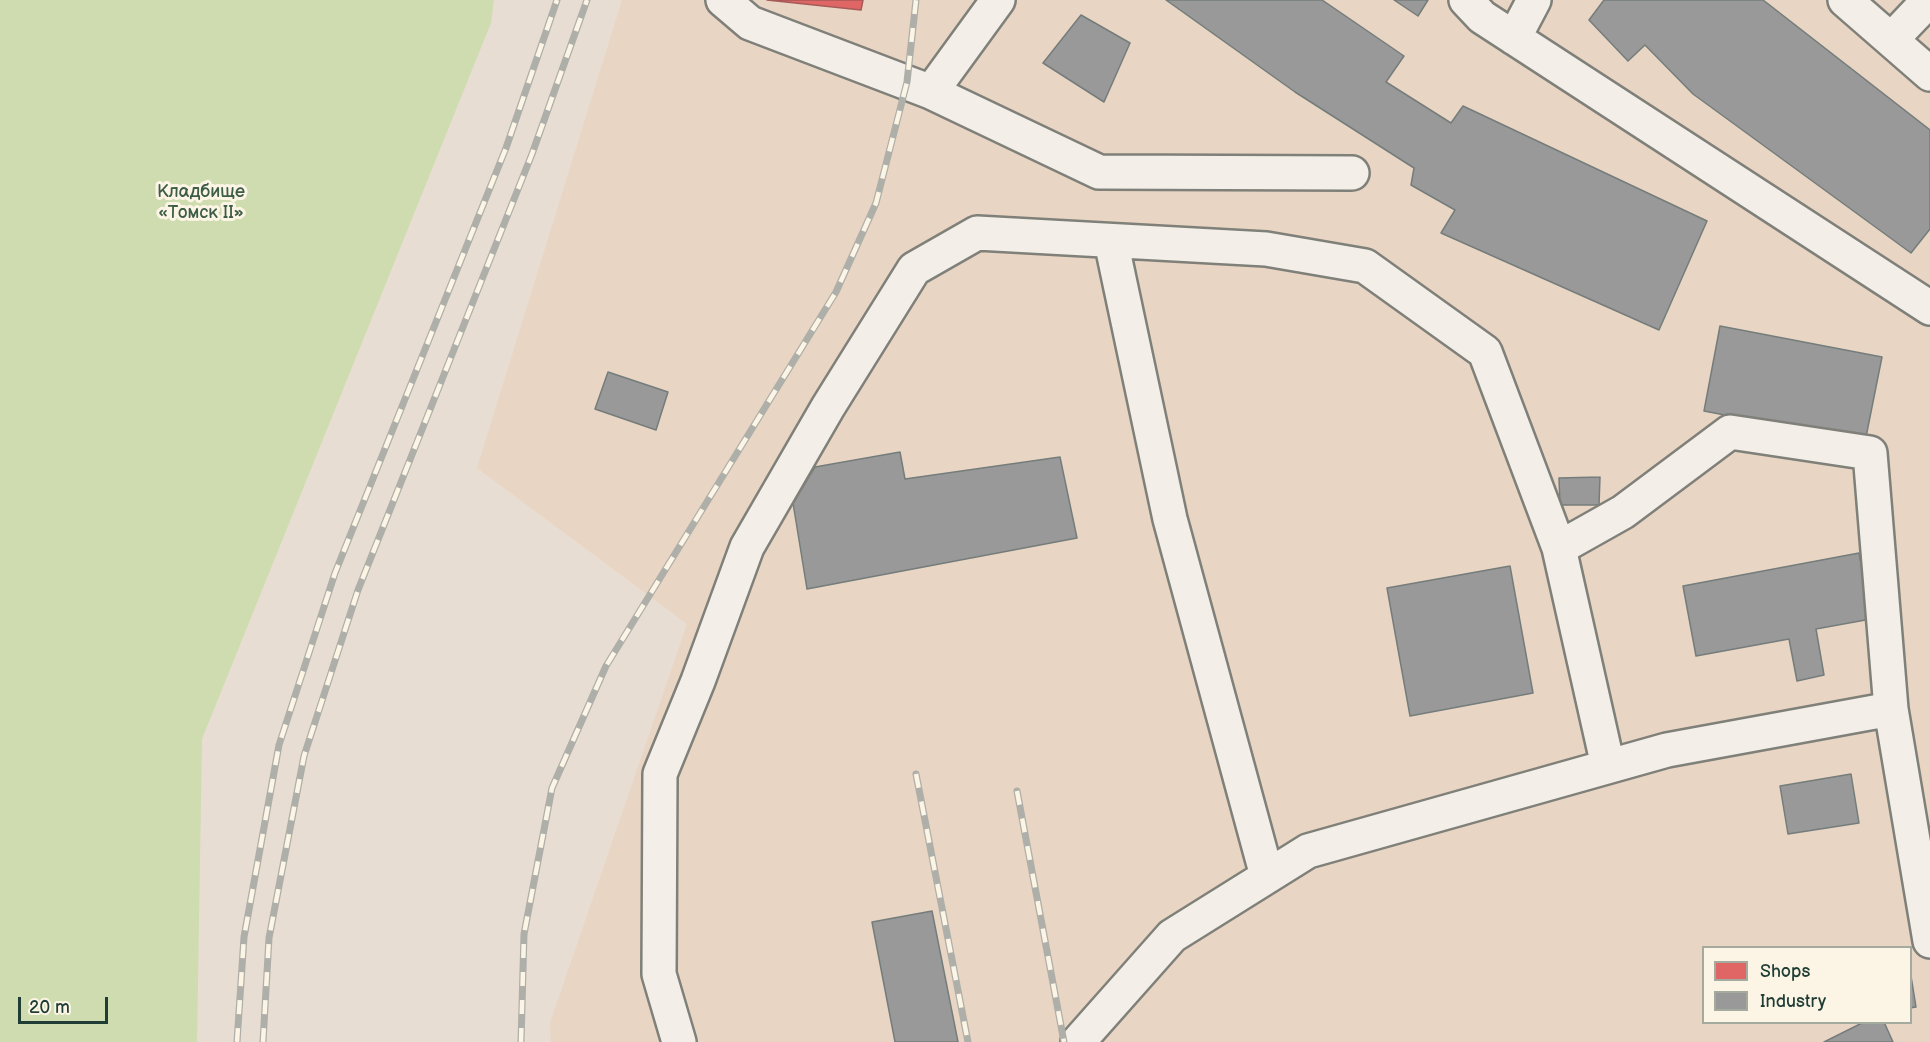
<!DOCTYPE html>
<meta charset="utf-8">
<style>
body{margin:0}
#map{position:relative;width:1930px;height:1042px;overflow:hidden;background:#e8ddd2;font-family:"Balsamiq Sans",sans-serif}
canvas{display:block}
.legend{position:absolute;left:1702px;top:946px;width:210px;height:78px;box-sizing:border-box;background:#fcf5e5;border:2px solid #a4ab9e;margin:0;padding:8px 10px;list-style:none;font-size:18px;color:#1f3d34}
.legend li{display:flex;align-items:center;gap:12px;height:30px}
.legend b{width:30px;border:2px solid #a4ab9e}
.scale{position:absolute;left:18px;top:997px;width:90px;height:27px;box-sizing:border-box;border:3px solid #1f3d34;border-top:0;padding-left:8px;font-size:18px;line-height:21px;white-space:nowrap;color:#1f3d34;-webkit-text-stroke:4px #fcf5e5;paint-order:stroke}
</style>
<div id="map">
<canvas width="1930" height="1042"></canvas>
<ul class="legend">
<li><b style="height:16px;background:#e06666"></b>Shops</li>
<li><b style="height:16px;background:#999"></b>Industry</li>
</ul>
<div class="scale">20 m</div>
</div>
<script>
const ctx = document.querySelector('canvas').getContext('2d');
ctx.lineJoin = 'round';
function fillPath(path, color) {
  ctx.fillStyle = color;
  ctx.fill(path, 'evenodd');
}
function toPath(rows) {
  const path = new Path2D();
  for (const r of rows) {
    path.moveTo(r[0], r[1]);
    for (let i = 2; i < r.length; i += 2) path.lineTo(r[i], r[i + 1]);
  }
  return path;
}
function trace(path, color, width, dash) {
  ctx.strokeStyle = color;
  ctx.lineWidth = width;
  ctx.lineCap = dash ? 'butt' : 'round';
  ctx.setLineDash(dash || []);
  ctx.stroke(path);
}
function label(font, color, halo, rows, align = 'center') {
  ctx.font = font + ' "Balsamiq Sans",sans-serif';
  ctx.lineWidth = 6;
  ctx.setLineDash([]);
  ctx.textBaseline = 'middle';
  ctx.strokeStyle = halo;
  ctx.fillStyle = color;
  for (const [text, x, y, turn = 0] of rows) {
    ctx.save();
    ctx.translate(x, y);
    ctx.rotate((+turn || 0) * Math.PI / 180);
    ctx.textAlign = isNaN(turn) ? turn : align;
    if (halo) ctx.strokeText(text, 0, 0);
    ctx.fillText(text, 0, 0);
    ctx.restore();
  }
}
fillPath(toPath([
 [622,0,1930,0,1930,1042,551,1042,550,1023,687,624,477,468],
 [1704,948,1910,948,1910,1022,1704,1022]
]), '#e9d5c3');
fillPath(toPath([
 [0,0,494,0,491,23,202,739,197,1042,0,1042]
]), '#cfdcb0');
const shops = toPath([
 [767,0,863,0,861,10,767,0]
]);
fillPath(shops, '#e06666');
trace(shops, '#a65a57', 1.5);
const industry = toPath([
 [1166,0,1322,0,1404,56,1386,82,1451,123,1463,106,1707,221,1659,330,1441,233,1455,210,1411,185,1414,168,1295,92,1166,0],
 [1394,0,1428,0,1418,16,1394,0],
 [1604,0,1763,0,1930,130,1930,229,1911,253,1693,94,1645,45,1628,61,1589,20,1604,0],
 [1081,15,1130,43,1104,102,1043,63,1081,15],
 [1720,326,1882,357,1865,442,1704,411,1720,326],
 [608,372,668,392,656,430,595,409,608,372],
 [900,452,905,479,1060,457,1077,538,807,589,793,503,815,467,900,452],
 [1600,477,1599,505,1560,505,1559,478,1600,477],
 [1859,553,1871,619,1816,629,1824,675,1797,681,1789,639,1696,656,1683,586,1859,553],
 [1510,566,1533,693,1410,716,1387,588,1510,566],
 [1851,774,1859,823,1788,834,1780,786,1851,774],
 [932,911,958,1042,895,1042,872,922,932,911],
 [1911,976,1916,1007,1910,1008,1910,976,1911,976],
 [1864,1022,1884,1022,1893,1042,1824,1042,1864,1022]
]);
fillPath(industry, '#999');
trace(industry, '#747d7b', 1.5);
const minor = toPath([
 [723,0,750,23,931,92,1099,172,1352,173],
 [1466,0,1482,17,1930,308],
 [1845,0,1930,74],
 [1514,38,1534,0],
 [1891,40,1929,0],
 [931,92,998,0],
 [1111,241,1170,519,1267,876],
 [1559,548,1623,512,1730,432,1870,453,1891,709,1930,941],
 [679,1042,659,974,660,774,698,681,747,547,828,407,914,269,977,233,1266,249,1365,266,1485,352,1559,548,1608,766],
 [1078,1042,1172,936,1308,851,1667,750,1891,709]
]);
trace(minor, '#7f8079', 38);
trace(minor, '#f3efe8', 33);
const rail = toPath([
 [916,774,968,1042],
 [1017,791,1064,1042],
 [237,1042,244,937,279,745,335,573,506,148,557,0],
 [263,1042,269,938,304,756,358,590,532,154,587,0],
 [521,1042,524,934,552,788,606,666,836,292,876,203,907,82,916,0]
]);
trace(rail, '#aeafa9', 7);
trace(rail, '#fcf5e5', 4.5, [14]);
label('18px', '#3e5d47', '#fcf5e5', [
 ["Кладбище",201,192],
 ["«Томск II»",201,213]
]);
</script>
